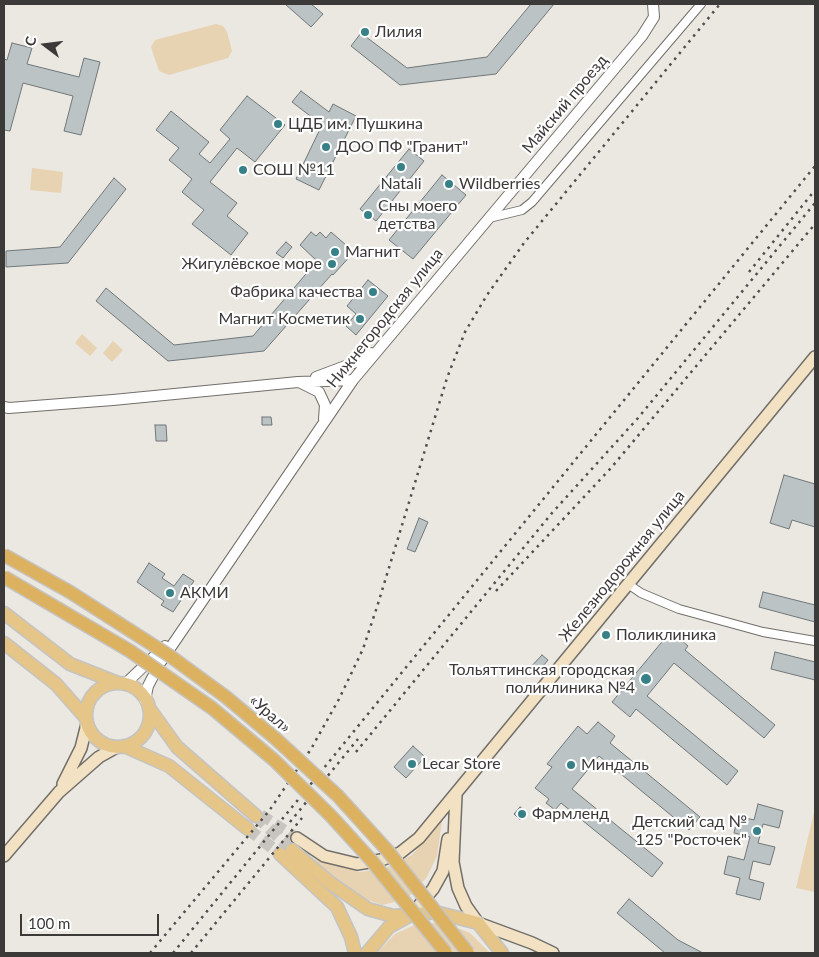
<!DOCTYPE html>
<meta charset="utf-8">
<style>
body{margin:0}
#map{position:relative;width:819px;height:957px;overflow:hidden;background:#ebe7e1;font-family:Lato,sans-serif}
canvas{display:block}
.frame{position:absolute;inset:0;border:5px solid #3c3a38;pointer-events:none}
.north{position:absolute;left:20px;top:20px;width:50px;height:50px;-webkit-text-stroke:4px #fff;paint-order:stroke;rotate:285deg;font-size:14px;font-weight:700;line-height:20px;text-align:center;color:#3c3a38}
.north::after{content:'';display:block;margin:auto;width:18px;height:22px;background:#3c3a38;clip-path:polygon(50% 0,100% 100%,50% 72%,0 100%)}
.scale{position:absolute;left:20px;top:914px;width:139px;height:22px;box-sizing:border-box;border:2px solid #3c3a38;border-top:0;padding-left:6px;font-size:15px;line-height:18px;white-space:nowrap;color:#3c3a38;-webkit-text-stroke:4px #fff;paint-order:stroke}
</style>
<div id="map">
<canvas width="819" height="957"></canvas>
<div class="frame"></div>
<div class="north">С</div>
<div class="scale">100 m</div>
</div>
<script>
const ctx = document.querySelector('canvas').getContext('2d');
ctx.lineJoin = 'round';
function fillPath(path, color) {
  ctx.fillStyle = color;
  ctx.fill(path, 'evenodd');
}
function toPath(rows) {
  const path = new Path2D();
  for (const r of rows) {
    if (r.length === 3) {
      path.moveTo(r[0] + r[2], r[1]);
      path.arc(r[0], r[1], r[2], 0, 2 * Math.PI);
      continue;
    }
    path.moveTo(r[0], r[1]);
    for (let i = 2; i < r.length; i += 2) path.lineTo(r[i], r[i + 1]);
  }
  return path;
}
function trace(path, color, width, dash) {
  ctx.strokeStyle = color;
  ctx.lineWidth = width;
  ctx.lineCap = dash ? 'butt' : 'round';
  ctx.setLineDash(dash || []);
  ctx.stroke(path);
}
function label(font, color, halo, rows, align = 'center') {
  ctx.font = font + ' Lato,sans-serif';
  ctx.lineWidth = 4.5;
  ctx.setLineDash([]);
  ctx.textBaseline = 'middle';
  ctx.strokeStyle = halo;
  ctx.fillStyle = color;
  for (const [text, x, y, turn = 0] of rows) {
    ctx.save();
    ctx.translate(x, y);
    ctx.rotate((+turn || 0) * Math.PI / 180);
    ctx.textAlign = isNaN(turn) ? turn : align;
    if (halo) ctx.strokeText(text, 0, 0);
    ctx.fillText(text, 0, 0);
    ctx.restore();
  }
}
fillPath(toPath([
 [216,24,223,26,227,32,232,51,228,58,169,75,159,71,151,47,155,40],
 [32,168,63,172,61,193,30,190],
 [82,334,97,348,90,356,75,343],
 [113,341,123,350,112,362,103,353],
 [815,808,815,892,796,888],
 [440,821,442,821,437,856,427,877,407,899,382,905,357,896,313,862,314,859,360,872,386,868,412,855],
 [419,923,445,923,470,933,490,953,376,953,395,934]
]), '#e7d3b2');
const building = toPath([
 [285,4,311,4,323,14,311,27,285,4],
 [531,4,554,4,496,74,400,85,351,46,361,33,407,68,487,57,531,4],
 [12,43,32,48,27,64,79,77,84,58,100,62,81,135,64,131,73,96,23,83,10,131,4,130,4,59,7,60,12,43],
 [301,91,329,112,333,104,356,116,319,190,296,179,322,125,292,102,301,91],
 [247,96,285,125,255,162,237,148,210,182,237,203,227,216,248,233,231,255,192,224,204,210,182,192,192,179,169,160,179,148,156,130,171,111,209,142,199,154,210,163,230,139,220,130,247,96],
 [409,149,424,161,376,221,360,209,409,149],
 [442,175,466,195,413,259,389,240,442,175],
 [114,178,126,189,68,263,6,267,6,251,60,247,114,178],
 [311,232,316,236,320,232,326,238,331,232,354,252,333,275,332,274,264,351,168,361,96,301,106,288,174,345,253,336,317,261,300,245,311,232],
 [286,242,292,247,283,258,276,253,286,242],
 [368,280,388,296,356,335,346,326,356,314,347,306,368,280],
 [262,417,271,417,272,425,262,425,262,417],
 [155,425,166,425,167,441,156,441,155,425],
 [784,475,815,484,815,527,792,520,789,529,770,523,784,475],
 [419,518,428,522,415,552,407,549,419,518],
 [149,563,165,574,162,578,174,586,183,574,194,581,173,612,161,605,164,601,137,582,149,563],
 [763,592,815,605,815,622,759,607,763,592],
 [671,631,688,646,685,650,775,725,764,738,674,663,647,696,738,771,727,785,636,709,630,717,612,702,671,631],
 [775,652,815,662,815,680,771,669,775,652],
 [542,655,548,660,534,677,527,671,542,655],
 [598,722,615,736,610,743,700,817,689,830,599,756,572,789,663,863,652,877,561,803,555,810,546,803,549,799,535,788,552,767,547,764,578,726,587,734,598,722],
 [413,746,425,757,406,778,394,767,413,746],
 [758,804,783,811,779,828,763,824,758,843,775,847,770,865,753,861,749,879,764,883,760,900,736,894,740,878,724,874,728,856,744,860,750,837,734,833,738,816,754,820,758,804],
 [520,807,527,812,520,820,514,814,520,807],
 [629,899,678,940,703,953,665,953,617,913,629,899]
]);
fillPath(building, '#bbc3c4');
trace(building, '#707778', 1);
trace(toPath([
 [261,815,297,838]
]), '#c8c4bf', 11, [11, 5.5]);
trace(toPath([
 [256,816,292,850],
 [248,829,280,854]
]), '#c8c4bf', 12, [12, 6]);
const minor = toPath([
 [489,218,522,210,532,202,701,4],
 [628,584,641,593,679,609,763,632,815,641]
]);
const tertiary = toPath([
 [316,377,356,362,371,353],
 [299,382,319,392,325,405,324,419],
 [4,407,9,408,113,400,298,382,353,380],
 [125,684,165,646],
 [145,700,148,686,160,663,353,380,642,36,654,17,653,4]
]);
const secondary = toPath([
 [63,784,81,748,87,724],
 [456,795,453,862,458,888,466,906,478,923,532,943,553,953],
 [297,838,324,856,357,864,381,860,400,853,419,838,815,357],
 [4,856,59,792,99,757,117,747],
 [411,915,433,889,443,871,448,839]
]);
const primary = toPath([
 [4,613,70,664,118,683],
 [4,643,56,684,86,718],
 [118,715,32],
 [149,708,177,747,256,816],
 [124,746,169,766,248,829],
 [292,850,329,882,368,909,393,916,409,915],
 [280,854,337,907,351,937,355,953],
 [367,953,389,927,411,915,435,912,478,923,502,953]
]);
trace(minor, '#726f6a', 10);
trace(tertiary, '#726f6a', 12);
trace(secondary, '#726f6a', 14);
trace(primary, '#c4c4c3', 15);
trace(minor, '#fff', 8);
trace(tertiary, '#fff', 10);
trace(secondary, '#f2e2c3', 11);
trace(primary, '#e5c588', 12);
trace(toPath([
 [749,272,815,190],
 [496,591,611,468,815,224],
 [356,752,552,513,638,418,815,203],
 [290,822,358,739],
 [150,953,269,811,311,749,339,699,363,649,377,607,447,378,465,332,487,295,524,243,720,4],
 [173,953,815,166],
 [191,953,302,818]
]), '#504d4b', 2.5, [2.5, 5]);
const trunkBridge = toPath([
 [4,555,70,592,170,656,226,697,276,739,338,796,387,850,468,953],
 [4,577,130,651,212,708,274,760,331,816,371,860,446,953]
]);
trace(trunkBridge, '#c4c4c3', 15, []);
trace(trunkBridge, '#dcb260', 12);
for (const [x, y, r, color] of [
 [365,32,5,"#388088"],
 [278,124,5,"#388088"],
 [326,147,5,"#388088"],
 [401,167,5,"#388088"],
 [243,170,5,"#388088"],
 [449,184,5,"#388088"],
 [368,215,5,"#388088"],
 [335,252,5,"#388088"],
 [332,264,5,"#388088"],
 [373,292,5,"#388088"],
 [360,319,5,"#388088"],
 [170,593,5,"#388088"],
 [606,635,5,"#388088"],
 [646,679,6,"#388088"],
 [412,764,5,"#388088"],
 [571,765,5,"#388088"],
 [522,814,5,"#388088"],
 [757,831,5,"#388088"]
]) {
  const dot = new Path2D();
  dot.arc(x, y, r, 0, 2 * Math.PI);
  ctx.fillStyle = color;
  ctx.fill(dot);
  trace(dot, '#fff', 2);
}
label('16px', '#3c3a38', '#fff', [
 ["Лилия",375,32],
 ["ЦДБ им. Пушкина",288,124],
 ["ДОО ПФ \"Гранит\"",336,147],
 ["СОШ №11",253,170],
 ["Natali",401,184,"center"],
 ["Wildberries",459,184],
 ["Сны моего",378,206],
 ["детства",378,224],
 ["Магнит",345,252],
 ["Жигулёвское море",322,264,"right"],
 ["Фабрика качества",363,292,"right"],
 ["Магнит Косметик",350,319,"right"],
 ["АКМИ",180,593],
 ["Поликлиника",616,635],
 ["Тольяттинская городская",635,670,"right"],
 ["поликлиника №4",635,688,"right"],
 ["Lecar Store",422,764],
 ["Миндаль",581,765],
 ["Фармленд",532,814],
 ["Детский сад №",747,822,"right"],
 ["125 \"Росточек\"",747,840,"right"]
], 'left');
label('16px', '#3c3a38', '#fff', [
 ["Майский проезд",565,104,-50],
 ["Нижнегородская улица",385,318,-51],
 ["Железнодорожная улица",622,566,-51],
 ["«Урал»",270,714,41]
]);
</script>
